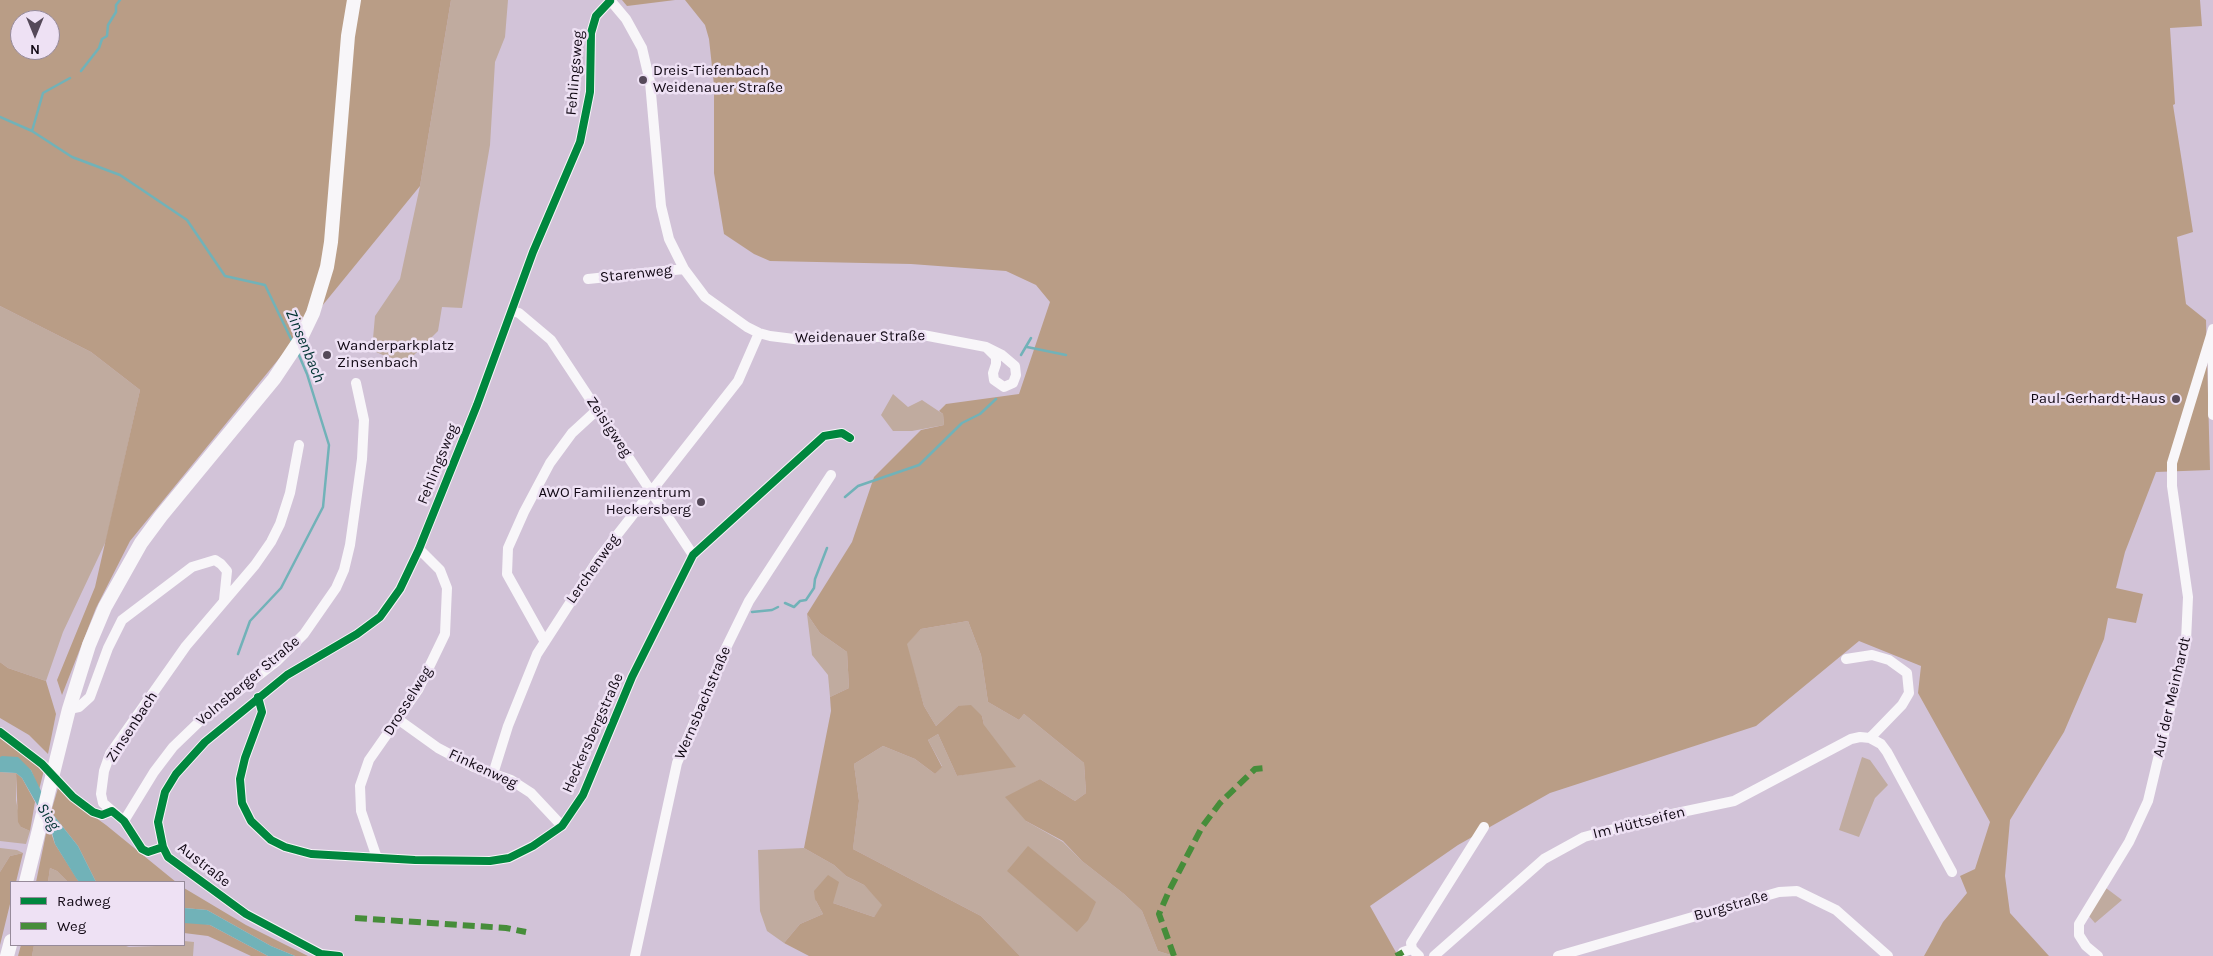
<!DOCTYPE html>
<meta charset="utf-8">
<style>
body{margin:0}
#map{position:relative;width:2213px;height:956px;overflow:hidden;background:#d2c3d8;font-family:Karla,sans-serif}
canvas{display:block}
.legend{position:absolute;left:10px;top:881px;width:175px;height:65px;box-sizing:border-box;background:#eee1f4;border:1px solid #968a9a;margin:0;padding:6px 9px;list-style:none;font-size:15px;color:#110814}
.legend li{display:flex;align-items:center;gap:10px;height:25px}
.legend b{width:25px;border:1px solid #968a9a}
.north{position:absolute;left:10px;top:10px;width:50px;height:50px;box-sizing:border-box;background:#eee1f4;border:1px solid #968a9a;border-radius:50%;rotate:180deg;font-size:14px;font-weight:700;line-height:20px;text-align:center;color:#110814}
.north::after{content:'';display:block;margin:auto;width:18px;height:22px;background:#554959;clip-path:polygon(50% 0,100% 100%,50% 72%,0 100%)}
</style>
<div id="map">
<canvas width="2213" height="956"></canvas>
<ul class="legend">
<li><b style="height:6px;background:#00873e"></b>Radweg</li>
<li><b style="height:6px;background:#468d3a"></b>Weg</li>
</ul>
<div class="north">N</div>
</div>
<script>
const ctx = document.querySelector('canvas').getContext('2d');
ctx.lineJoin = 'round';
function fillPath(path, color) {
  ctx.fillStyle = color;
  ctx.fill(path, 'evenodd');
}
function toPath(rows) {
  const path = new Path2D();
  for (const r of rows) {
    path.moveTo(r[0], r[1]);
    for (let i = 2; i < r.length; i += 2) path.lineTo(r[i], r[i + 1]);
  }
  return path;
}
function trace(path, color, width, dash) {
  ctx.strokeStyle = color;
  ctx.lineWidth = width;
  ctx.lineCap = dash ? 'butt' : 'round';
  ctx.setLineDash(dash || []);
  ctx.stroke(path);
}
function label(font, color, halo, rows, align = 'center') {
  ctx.font = font + ' Karla,sans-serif';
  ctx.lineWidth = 5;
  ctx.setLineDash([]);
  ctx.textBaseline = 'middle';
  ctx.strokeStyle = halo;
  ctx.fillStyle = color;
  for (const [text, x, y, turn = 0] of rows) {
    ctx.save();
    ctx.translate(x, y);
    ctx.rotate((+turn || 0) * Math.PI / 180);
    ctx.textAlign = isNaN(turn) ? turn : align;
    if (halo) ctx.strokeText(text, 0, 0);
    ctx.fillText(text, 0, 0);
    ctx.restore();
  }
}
fillPath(toPath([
 [451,0,508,0,505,37,495,62,490,145,462,308,442,307,438,331,408,361,387,357,372,350,375,316,400,279,420,186],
 [0,306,91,352,140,390,106,541,63,632,46,681,8,668,0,662],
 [893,394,908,407,922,400,943,414,944,425,912,431,893,431,881,415],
 [807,614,820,633,847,652,849,688,830,697,828,675,812,655],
 [968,621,981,655,988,702,1019,720,1024,714,1084,763,1086,793,1075,801,1040,779,1019,791,1026,821,1063,842,1082,861,1124,894,1142,911,1158,951,1174,956,1020,956,981,916,853,849,859,801,854,764,883,746,915,759,935,774,942,766,928,740,938,734,957,776,983,771,984,725,982,716,958,706,936,726,924,706,906,644,921,629],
 [1862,757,1870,760,1888,785,1875,798,1859,837,1839,830],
 [0,772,16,773,16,800,21,827,30,831,26,844,0,841],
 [0,848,17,850,23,853,10,856,0,872],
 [804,848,834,865,846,876,864,885,883,905,874,917,833,903,816,901,823,914,800,924,784,943,767,931,760,911,758,850],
 [50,868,57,871,68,882,48,882],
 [2106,888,2122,900,2095,923,2088,915],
 [184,941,194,942,193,956,32,956,34,945,123,945,129,947,184,945]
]), '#c0ab9f');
fillPath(toPath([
 [0,0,451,0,420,186,130,541,96,608,62,695,57,680,95,587,140,390,91,352,0,306],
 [20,20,50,20,50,50,20,50],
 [622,0,675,0,627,6],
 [685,0,2200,0,2202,26,2170,28,2175,104,2173,105,2193,232,2177,237,2186,304,2206,320,2210,470,2156,472,2125,552,2116,588,2143,594,2136,623,2108,618,2104,639,2064,732,2010,820,2005,876,2010,913,2049,956,1924,956,1943,922,1967,893,1960,876,1975,869,1990,822,1918,693,1921,666,1859,641,1756,726,1550,793,1458,845,1370,906,1398,956,1174,956,1158,951,1142,911,1124,894,1082,861,1063,841,1026,821,1005,797,1040,779,1075,801,1086,793,1084,763,1024,714,1019,720,988,702,981,655,968,621,921,629,907,644,924,706,936,726,958,706,971,705,982,716,984,725,1016,767,957,776,938,734,928,740,942,767,935,774,915,759,883,746,854,764,859,801,853,849,981,916,1020,956,809,956,784,943,800,924,823,914,815,899,814,891,828,875,839,882,833,903,874,917,882,905,864,885,846,876,834,865,804,848,831,711,830,697,849,688,847,652,820,633,807,614,852,542,874,477,921,430,944,425,943,414,939,411,946,404,1019,394,1050,302,1036,285,1006,271,911,264,770,261,754,254,724,234,714,173,714,85,709,39,705,25],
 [0,662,8,668,46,681,56,714,48,754,29,735,0,718],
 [0,737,44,770,39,790,31,770,10,757,0,757],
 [16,773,22,778,35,802,30,831,21,827,18,822],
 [58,788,78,805,106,825,176,882,96,882,78,846,51,812],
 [48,824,55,844,79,882,68,882,57,871,50,868,48,882,36,882],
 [1028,846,1096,902,1088,920,1077,932,1007,871],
 [23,853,16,882,11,882,11,900,0,945,0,872,10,856],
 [184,888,246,925,308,956,295,956,271,946,207,910,184,908],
 [196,922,210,925,268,956,251,956,208,936,184,933,184,923],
 [21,945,34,945,32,956,18,956]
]), '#b99d86');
fillPath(toPath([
 [2,756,18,757,31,770,51,812,78,846,96,882,79,882,76,878,55,844,51,829,22,778,16,773,0,772,0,757],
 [184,908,207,910,271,946,295,956,268,956,210,925,184,923]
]), '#71b2b8');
trace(toPath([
 [81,71,99,48,102,39,107,36,108,25,116,12,116,5,120,0],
 [0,117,32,131,72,157,120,175,187,220,225,276,265,285,292,341],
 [32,131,43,93,70,78],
 [1027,347,1066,355],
 [1021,355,1031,338],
 [845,497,858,486,919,465,962,423,980,414,996,399],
 [785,603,794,607,800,601,806,600,814,588,815,579,827,548],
 [752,612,772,610,778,607],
 [238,654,250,621,281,588,323,507,329,445,307,374,298,353]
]), '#71b2b8', 2.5);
trace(toPath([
 [610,0,626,19,642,48,650,82,661,206,669,239,684,269,705,297,747,327,759,333,770,336,802,340,923,335,986,347,1002,355,1015,366,1016,375,1013,383,1004,387,994,380,993,373,996,364,996,357,986,347],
 [588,279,684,269],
 [512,311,519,313,551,340,693,555],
 [2213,341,2213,415],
 [299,445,290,493,280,524,271,542,255,565,186,646,110,754,104,771,101,794,103,803,124,821,142,849,148,852,163,847,168,857,246,914,321,954,339,956],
 [545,642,507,574,508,548,524,512,550,463,572,433,597,410],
 [1846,659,1872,655,1889,660,1907,673,1909,693,1902,705,1870,738],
 [258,697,262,712,245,758,240,779,242,803,251,821,271,840,285,847,311,854,415,860,490,861,509,858,533,846,562,826,583,795,632,677,693,555,824,436,842,433,850,438],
 [69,709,79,707,90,697,108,648,122,620,192,567,215,560,221,564,227,571,224,600],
 [399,720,438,748,474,767,511,780,531,793,562,826],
 [0,732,42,764,73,797,93,812,102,815,112,811],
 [493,774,508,726,537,654,599,558,738,381,759,333],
 [124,821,154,772,173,747,200,721,277,661,304,634,336,588,344,570,350,545,362,459,364,420,356,383],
 [163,847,158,822,165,792,176,774,205,742,287,675,357,634,380,617,400,589,419,549,477,405,533,252,580,142,590,92,591,33,596,16,610,1],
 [377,858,361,811,360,786,369,760,418,690,445,634,447,588,440,570,419,549],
 [1412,949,1411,943,1484,827],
 [1403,952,1412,949,1419,956],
 [635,956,677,763,724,652,749,601,831,475],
 [1434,956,1544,859,1584,837,1658,817,1734,801,1851,739,1860,737,1870,738,1881,744,1887,752,1952,872],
 [1558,956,1779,892,1797,891,1836,910,1888,956],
 [2098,956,2086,946,2079,935,2079,924,2129,842,2148,801,2186,641,2188,597,2172,486,2172,463,2213,329]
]), '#f8f6f9', 10);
trace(toPath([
 [26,882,69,709,89,645,105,607,141,543,161,516,274,379,300,340,313,313,327,267,331,242,348,36,354,0],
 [7,956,11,941]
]), '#f8f6f9', 14);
trace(toPath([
 [355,918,506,928,526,932],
 [1174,956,1159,914,1169,891,1202,827,1220,803,1255,769,1266,768],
 [1396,956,1403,952]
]), '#468d3a', 6, [12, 6]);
trace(toPath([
 [258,697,262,712,245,758,240,779,242,803,251,821,271,840,285,847,311,854,415,860,490,861,509,858,533,846,562,826,583,795,632,677,693,555,824,436,842,433,850,438],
 [0,732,42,764,73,797,93,812,102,815,112,811,124,821,142,849,148,852,163,847,168,857,246,914,321,954,339,956],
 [163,847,158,822,165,792,176,774,205,742,287,675,357,634,380,617,400,589,419,549,477,405,533,252,580,142,590,92,591,33,596,16,610,1]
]), '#00873e', 8);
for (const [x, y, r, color] of [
 [643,80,5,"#554959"],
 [327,355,5,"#554959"],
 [2176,399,5,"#554959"],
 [701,502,5,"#554959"]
]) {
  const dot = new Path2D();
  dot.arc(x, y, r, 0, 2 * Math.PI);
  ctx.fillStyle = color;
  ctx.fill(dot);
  trace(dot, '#eee1f4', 2);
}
label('15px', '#110814', '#eee1f4', [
 ["Dreis-Tiefenbach",653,71],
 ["Weidenauer Straße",653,88],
 ["Wanderparkplatz",337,346],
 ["Zinsenbach",337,363],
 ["Paul-Gerhardt-Haus",2166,399,"right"],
 ["AWO Familienzentrum",691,493,"right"],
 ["Heckersberg",691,510,"right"]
], 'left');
label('15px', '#110814', '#eee1f4', [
 ["Fehlingsweg",575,73,-85],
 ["Starenweg",636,274,-6],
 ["Weidenauer Straße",860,337,-1],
 ["Zeisigweg",609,427,56],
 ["Fehlingsweg",438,464,-68],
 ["Lerchenweg",593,569,-55],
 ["Volnsberger Straße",248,681,-40],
 ["Auf der Meinhardt",2172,697,-77],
 ["Drosselweg",408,701,-58],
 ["Wernsbachstraße",703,703,-67],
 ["Zinsenbach",132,727,-57],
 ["Heckersbergstraße",593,733,-66],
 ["Finkenweg",483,769,25],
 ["Im Hüttseifen",1639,823,-14],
 ["Austraße",204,865,38],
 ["Burgstraße",1731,906,-16]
]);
label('italic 16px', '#003232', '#eee1f4', [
 ["Zinsenbach",305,346,67],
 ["Sieg",48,817,58]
]);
</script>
